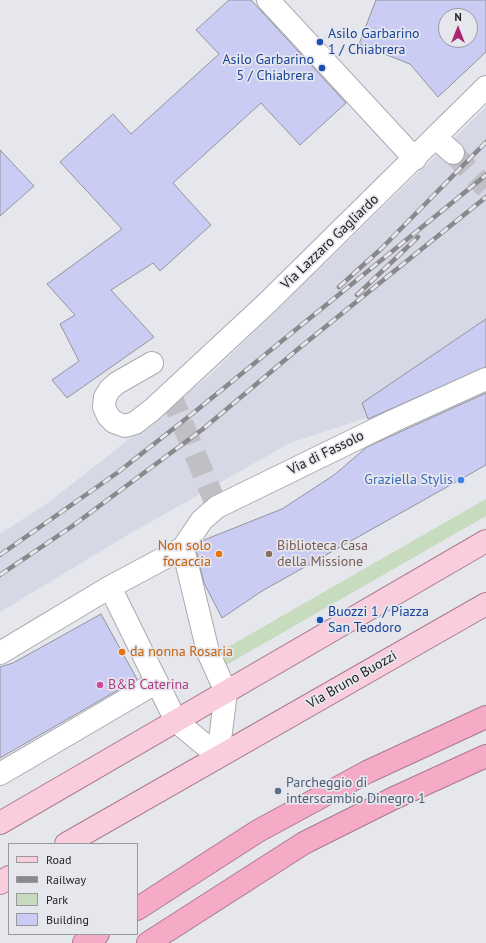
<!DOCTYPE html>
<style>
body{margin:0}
#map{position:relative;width:486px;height:943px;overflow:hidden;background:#e6e6ed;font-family:"PT Sans",sans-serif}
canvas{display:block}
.legend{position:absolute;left:8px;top:843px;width:130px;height:92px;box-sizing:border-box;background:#e6e6ed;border:1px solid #98989d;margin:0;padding:5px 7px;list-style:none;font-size:12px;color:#222224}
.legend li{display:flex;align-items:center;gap:8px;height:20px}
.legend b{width:20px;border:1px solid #98989d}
.north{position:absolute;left:438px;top:8px;width:40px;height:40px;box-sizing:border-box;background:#e6e6ed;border:1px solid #98989d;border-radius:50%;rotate:0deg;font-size:11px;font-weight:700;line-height:16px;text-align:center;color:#222224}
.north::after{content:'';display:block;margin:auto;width:14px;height:18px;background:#a92570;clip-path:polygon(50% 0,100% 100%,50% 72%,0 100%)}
</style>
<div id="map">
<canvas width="486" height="943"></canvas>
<ul class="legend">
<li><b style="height:5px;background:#f9cddc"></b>Road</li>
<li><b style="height:5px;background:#89898d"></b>Railway</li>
<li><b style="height:11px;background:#c7dcbe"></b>Park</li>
<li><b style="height:11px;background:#caccf4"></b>Building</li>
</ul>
<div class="north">N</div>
</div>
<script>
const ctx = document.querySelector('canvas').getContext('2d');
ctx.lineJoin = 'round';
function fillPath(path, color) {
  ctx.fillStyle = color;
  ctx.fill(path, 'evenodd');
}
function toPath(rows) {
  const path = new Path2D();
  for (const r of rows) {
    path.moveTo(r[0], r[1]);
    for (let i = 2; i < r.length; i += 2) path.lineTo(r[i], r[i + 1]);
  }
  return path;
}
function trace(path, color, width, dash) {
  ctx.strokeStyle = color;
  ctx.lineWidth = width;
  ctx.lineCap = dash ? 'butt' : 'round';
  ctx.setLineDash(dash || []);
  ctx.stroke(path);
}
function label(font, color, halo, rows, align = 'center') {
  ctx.font = font + ' "PT Sans",sans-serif';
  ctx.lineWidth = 3.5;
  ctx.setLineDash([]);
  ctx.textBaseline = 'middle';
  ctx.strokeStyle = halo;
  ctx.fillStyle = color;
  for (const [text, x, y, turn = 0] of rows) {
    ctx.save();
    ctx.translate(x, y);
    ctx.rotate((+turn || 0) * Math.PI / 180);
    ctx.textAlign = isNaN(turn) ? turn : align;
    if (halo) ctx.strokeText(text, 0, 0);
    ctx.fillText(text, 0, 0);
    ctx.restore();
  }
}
fillPath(toPath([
 [486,107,486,362,366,418,290,443,131,533,0,612,0,534,49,502,208,377]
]), '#d7d8e5');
fillPath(toPath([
 [486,499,486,516,221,668,214,655]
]), '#c7dcbe');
const building = toPath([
 [229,0,251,0,346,103,300,145,261,103,173,183,211,225,160,271,153,263,111,290,154,337,67,398,52,380,79,361,60,324,75,315,47,284,122,229,60,162,113,114,131,134,219,54,196,30,229,0],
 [376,0,486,0,486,52,438,97,410,64,359,44,376,0],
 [446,16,470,16,470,40,446,40,446,16],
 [0,150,34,186,0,216,0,150],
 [486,319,486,367,368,419,362,403,486,319],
 [486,393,486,465,262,591,222,618,204,583,196,550,204,540,282,509,334,475,367,447,486,393],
 [101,614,137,679,0,758,0,667,13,663,101,614]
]);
fillPath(building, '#caccf4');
trace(building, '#939499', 1);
trace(toPath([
 [453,153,486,188],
 [170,393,217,507]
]), '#bfbfc5', 22, [22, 11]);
const minor = toPath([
 [268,0,415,159],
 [436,138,453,153],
 [152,363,117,383,110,389,105,397,104,407,108,416,114,422,125,426,135,423,153,409,268,302,486,87],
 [183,548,208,652,226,692,218,756],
 [110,587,176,721,218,756],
 [0,653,110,587,183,548,202,520,217,507,393,421,486,379],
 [0,774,157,682]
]);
const major = toPath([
 [0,823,486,541],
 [66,844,486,604],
 [0,883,9,877]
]);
const highway = toPath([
 [137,909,258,831,367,772,486,717],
 [84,943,98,934],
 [148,943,304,843,394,798,486,756]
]);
trace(minor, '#aaaab0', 24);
trace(major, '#ab7b8d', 24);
trace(highway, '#ab7b8d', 24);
trace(minor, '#fff', 22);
trace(major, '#f9cddc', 22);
trace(highway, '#f5abc5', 22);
const rail = toPath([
 [339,287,382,248,486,142],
 [357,295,418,237],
 [0,555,117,473,192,414,486,175],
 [0,575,71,527,203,429,298,349,486,197]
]);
trace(rail, '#89898d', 4.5);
trace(rail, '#e6e6ed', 3, [9]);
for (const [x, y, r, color] of [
 [320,42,4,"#1a4fb4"],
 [322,68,4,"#1a4fb4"],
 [461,480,4,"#3f7fe0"],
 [219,554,4,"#e8710a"],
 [269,554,4,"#8d6e63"],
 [320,620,4,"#1a4fb4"],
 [122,652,4,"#e8710a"],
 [100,685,4,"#d1479c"],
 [278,791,4,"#5c6f8a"]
]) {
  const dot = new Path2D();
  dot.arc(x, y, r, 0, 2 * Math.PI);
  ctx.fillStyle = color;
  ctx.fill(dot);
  trace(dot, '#e6e6ed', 1.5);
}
label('14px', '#164399', '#e6e6ed', [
 ["Asilo Garbarino",328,34],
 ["1 / Chiabrera",328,50],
 ["Asilo Garbarino",314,60,"right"],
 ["5 / Chiabrera",314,76,"right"],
 ["Buozzi 1 / Piazza",328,612],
 ["San Teodoro",328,628]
], 'left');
label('14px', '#222224', '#e6e6ed', [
 ["Via Lazzaro Gagliardo",330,242,-44],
 ["Via di Fassolo",326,453,-26],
 ["Via Bruno Buozzi",352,680,-30]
]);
label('14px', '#366cbe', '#e6e6ed', [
 ["Graziella Stylis",453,480]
], 'right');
label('14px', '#c56008', '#e6e6ed', [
 ["Non solo",211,546],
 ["focaccia",211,562],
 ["da nonna Rosaria",130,652,"left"]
], 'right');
label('14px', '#785e54', '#e6e6ed', [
 ["Biblioteca Casa",277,546],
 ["della Missione",277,562]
], 'left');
label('14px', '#b23c85', '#e6e6ed', [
 ["B&B Caterina",108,685]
], 'left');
label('14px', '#4e5e75', '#e6e6ed', [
 ["Parcheggio di",286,783],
 ["interscambio Dinegro 1",286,799]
], 'left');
</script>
